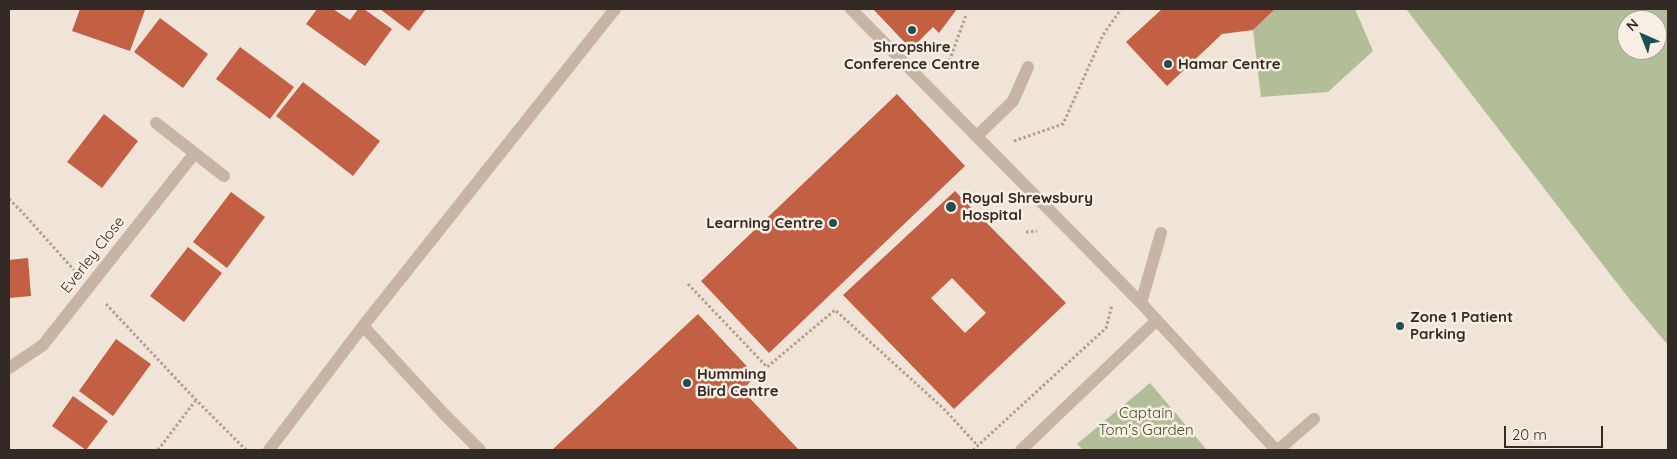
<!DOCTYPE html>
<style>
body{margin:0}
#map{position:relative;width:1677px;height:459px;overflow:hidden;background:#f0e4d8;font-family:Quicksand,sans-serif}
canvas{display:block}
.frame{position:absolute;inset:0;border:10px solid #332a26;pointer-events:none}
.north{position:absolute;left:1617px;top:10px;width:50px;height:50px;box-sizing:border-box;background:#f8eee4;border:1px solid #a9a098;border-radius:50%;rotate:316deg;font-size:14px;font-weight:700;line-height:20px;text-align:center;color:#332a26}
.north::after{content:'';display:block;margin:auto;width:18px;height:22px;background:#1d5053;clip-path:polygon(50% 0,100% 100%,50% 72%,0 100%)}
.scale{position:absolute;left:1504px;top:426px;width:99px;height:22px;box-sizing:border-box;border:2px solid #332a26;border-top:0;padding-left:6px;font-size:15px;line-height:18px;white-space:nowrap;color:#332a26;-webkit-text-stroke:4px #f8eee4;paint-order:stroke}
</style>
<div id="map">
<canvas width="1677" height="459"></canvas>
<div class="frame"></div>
<div class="north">N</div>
<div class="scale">20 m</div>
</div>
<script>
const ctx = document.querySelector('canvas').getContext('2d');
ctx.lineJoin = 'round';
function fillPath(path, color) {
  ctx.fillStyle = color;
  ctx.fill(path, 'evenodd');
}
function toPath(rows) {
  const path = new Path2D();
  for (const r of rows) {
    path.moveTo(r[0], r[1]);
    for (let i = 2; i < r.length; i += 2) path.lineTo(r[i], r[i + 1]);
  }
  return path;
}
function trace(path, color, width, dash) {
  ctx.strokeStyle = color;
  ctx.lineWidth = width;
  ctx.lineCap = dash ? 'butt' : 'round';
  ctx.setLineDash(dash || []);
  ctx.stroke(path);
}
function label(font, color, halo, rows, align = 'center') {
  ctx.font = font + ' Quicksand,sans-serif';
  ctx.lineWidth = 5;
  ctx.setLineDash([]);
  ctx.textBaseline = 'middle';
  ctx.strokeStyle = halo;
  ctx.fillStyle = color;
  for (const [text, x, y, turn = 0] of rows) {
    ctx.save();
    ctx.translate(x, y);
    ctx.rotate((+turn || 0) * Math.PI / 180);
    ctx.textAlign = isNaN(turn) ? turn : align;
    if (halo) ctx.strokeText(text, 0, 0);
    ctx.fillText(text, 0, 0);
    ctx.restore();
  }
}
fillPath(toPath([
 [1275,9,1355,9,1373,51,1328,92,1261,97,1253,30],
 [1406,9,1668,9,1668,345,1630,300],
 [1627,20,1657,20,1657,50,1627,50],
 [1150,383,1207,450,1083,450,1077,444]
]), '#b2be98');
fillPath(toPath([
 [80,9,145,10,130,51,72,31],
 [317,9,333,9,350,20,358,9,364,9,392,29,365,66,306,24],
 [380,9,426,9,409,31],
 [873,9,957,9,939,33,933,27,911,49],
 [1162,9,1275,9,1253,30,1222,34,1167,86,1126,42],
 [160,18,208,54,183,88,134,52],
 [240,47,294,87,270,119,216,79],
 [303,82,380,141,353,176,276,116],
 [897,94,965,166,769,353,701,281],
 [104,114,138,141,102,188,67,162],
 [955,191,1066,303,954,409,843,295],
 [952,278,986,313,965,333,931,298],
 [231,192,265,217,227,268,193,242],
 [188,247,222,273,184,322,150,296],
 [28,258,31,296,9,298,9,260],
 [698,314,756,376,742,390,799,450,552,450],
 [116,339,151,364,113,416,79,391],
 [73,396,108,421,86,450,52,426]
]), '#c36043');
trace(toPath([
 [946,70,966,15],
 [1014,141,1063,124,1103,35,1121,9],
 [9,199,23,213,74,270],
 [1026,232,1037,231],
 [688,284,767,367,835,310,943,408,978,446],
 [106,304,196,400,246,450],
 [158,450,196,400],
 [973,450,1106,328,1112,305]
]), '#b39e8f', 3, [2.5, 2.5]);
trace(toPath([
 [851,9,1141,303,1276,450],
 [156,123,224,176],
 [977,136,1013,101,1028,67],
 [1141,303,1161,233],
 [363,326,444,414,480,450],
 [9,368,43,345,194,154],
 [269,450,363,326,615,9],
 [1021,450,1157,320],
 [1278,450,1314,419]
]), '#c7b4a4', 12);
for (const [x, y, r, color] of [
 [912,30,5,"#1d5053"],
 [1168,64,5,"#1d5053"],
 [951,207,6,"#1d5053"],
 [833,223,5,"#1d5053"],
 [1400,326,5,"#1d5053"],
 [687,383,5,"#1d5053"]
]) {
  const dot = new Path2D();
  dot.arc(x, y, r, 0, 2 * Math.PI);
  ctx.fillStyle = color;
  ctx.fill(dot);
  trace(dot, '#f8eee4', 2);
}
label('bold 15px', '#332a26', '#f8eee4', [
 ["Shropshire",912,47,"center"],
 ["Conference Centre",912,64,"center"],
 ["Hamar Centre",1178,64],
 ["Royal Shrewsbury",962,198],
 ["Hospital",962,215],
 ["Learning Centre",823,223,"right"],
 ["Zone 1 Patient",1410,317],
 ["Parking",1410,334],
 ["Humming",697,374],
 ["Bird Centre",697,391]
], 'left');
label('15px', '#332a26', '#f8eee4', [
 ["Everley Close",93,255,-52]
]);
label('15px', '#43502a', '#f8eee4', [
 ["Captain",1146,413],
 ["Tom's Garden",1146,430]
]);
</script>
